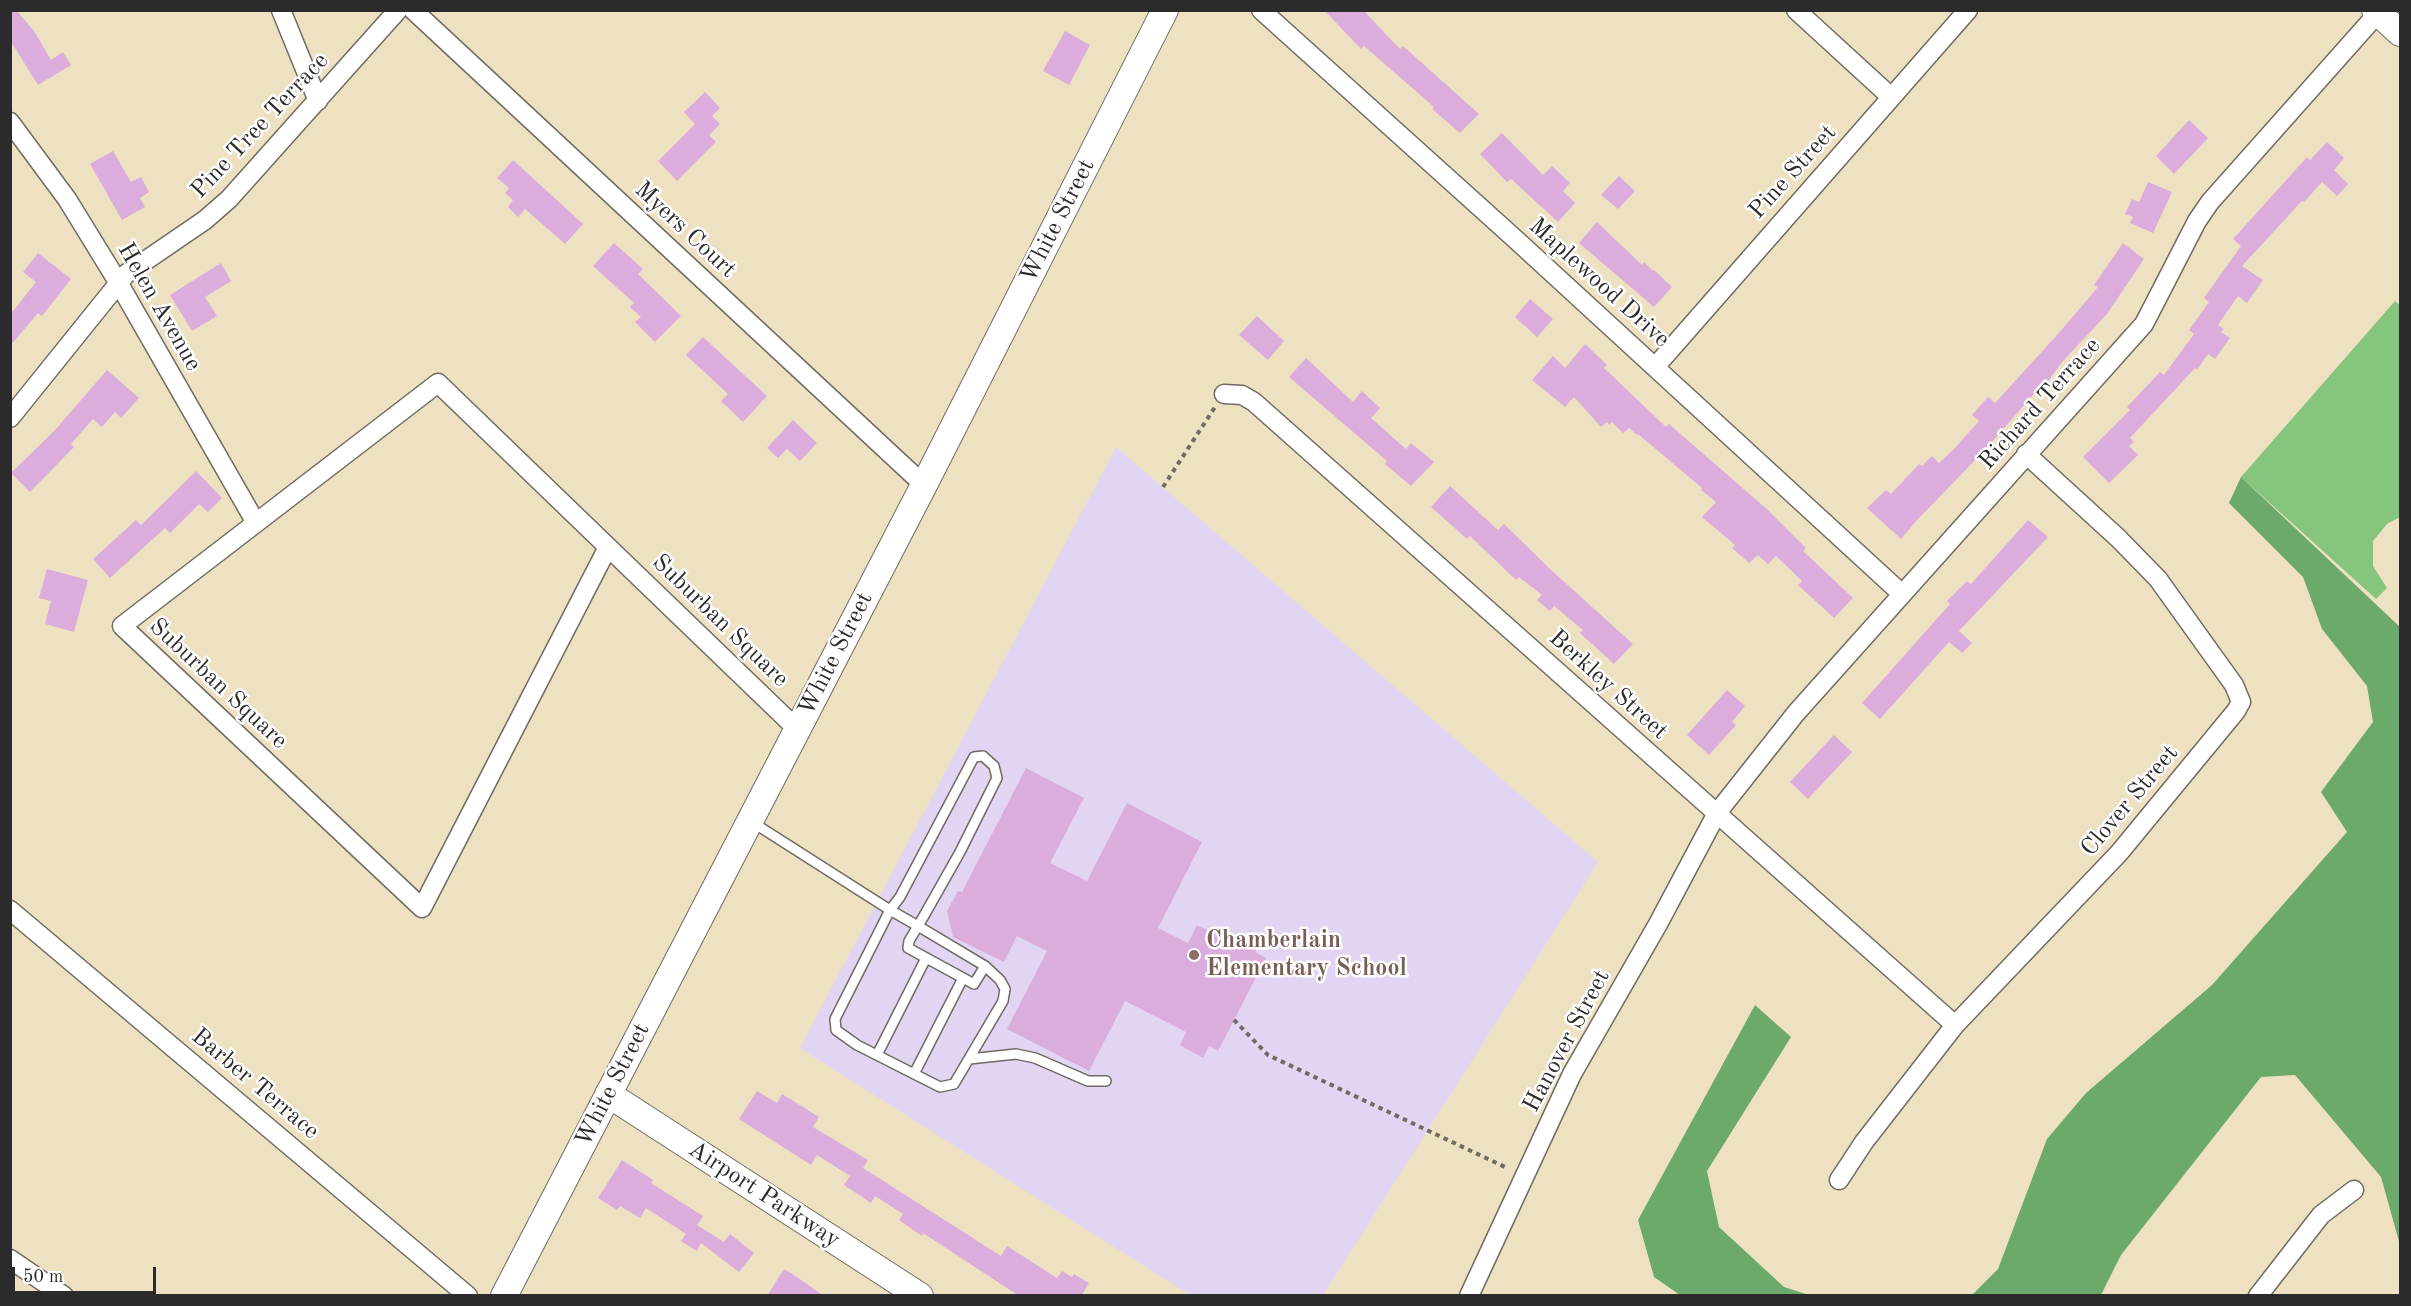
<!DOCTYPE html>
<style>
body{margin:0}
#map{position:relative;width:2411px;height:1306px;overflow:hidden;background:#eee1c1;font-family:"Old Standard TT",serif}
canvas{display:block}
.frame{position:absolute;inset:0;border:12px solid #2b2b2b;pointer-events:none}
.scale{position:absolute;left:12px;top:1267px;width:144px;height:27px;box-sizing:border-box;border:3px solid #2b2b2b;border-top:0;padding-left:8px;font-size:18px;line-height:21px;white-space:nowrap;color:#2b2b2b;-webkit-text-stroke:4px #fff;paint-order:stroke}
</style>
<div id="map">
<canvas width="2411" height="1306"></canvas>
<div class="frame"></div>
<div class="scale">50 m</div>
</div>
<script>
const ctx = document.querySelector('canvas').getContext('2d');
ctx.lineJoin = 'round';
function fillPath(path, color) {
  ctx.fillStyle = color;
  ctx.fill(path, 'evenodd');
}
function toPath(rows) {
  const path = new Path2D();
  for (const r of rows) {
    path.moveTo(r[0], r[1]);
    for (let i = 2; i < r.length; i += 2) path.lineTo(r[i], r[i + 1]);
  }
  return path;
}
function trace(path, color, width, dash) {
  ctx.strokeStyle = color;
  ctx.lineWidth = width;
  ctx.lineCap = dash ? 'butt' : 'round';
  ctx.setLineDash(dash || []);
  ctx.stroke(path);
}
function label(font, color, halo, rows, align = 'center') {
  ctx.font = font + ' "Old Standard TT",serif';
  ctx.lineWidth = 5;
  ctx.setLineDash([]);
  ctx.textBaseline = 'middle';
  ctx.strokeStyle = halo;
  ctx.fillStyle = color;
  for (const [text, x, y, turn = 0] of rows) {
    ctx.save();
    ctx.translate(x, y);
    ctx.rotate((+turn || 0) * Math.PI / 180);
    ctx.textAlign = isNaN(turn) ? turn : align;
    if (halo) ctx.strokeText(text, 0, 0);
    ctx.fillText(text, 0, 0);
    ctx.restore();
  }
}
fillPath(toPath([
 [1116,447,1598,862,1323,1295,1190,1295,800,1048]
]), '#e2d4f3');
fillPath(toPath([
 [2395,301,2400,305,2400,517,2387,524,2373,541,2373,566,2387,588,2376,599,2241,477]
]), '#86c57d');
fillPath(toPath([
 [2241,477,2400,627,2400,1245,2381,1177,2295,1075,2261,1077,2121,1255,2101,1295,1972,1295,1998,1269,2047,1139,2086,1093,2212,985,2347,832,2321,792,2373,722,2367,686,2322,629,2303,577,2229,503],
 [1755,1005,1791,1037,1707,1171,1719,1227,1784,1287,1809,1295,1680,1295,1654,1277,1638,1220]
]), '#6caa6c');
fillPath(toPath([
 [10,10,16,10,34,31,51,60,63,52,71,65,38,85,10,40],
 [1324,10,1363,10,1400,49,1403,46,1479,114,1460,133,1432,109,1434,107,1364,46,1361,49],
 [1065,31,1090,45,1069,85,1043,71],
 [705,92,720,108,712,116,720,124,709,135,716,142,677,181,658,161,695,124,684,112],
 [2189,120,2208,138,2174,174,2156,156],
 [1502,133,1543,175,1552,166,1570,183,1563,191,1575,203,1558,222,1511,179,1507,182,1480,154],
 [2327,142,2344,158,2334,170,2348,184,2337,196,2322,182,2304,202,2302,201,2242,266,2263,280,2247,303,2238,296,2218,325,2224,329,2221,332,2230,338,2215,359,2208,354,2197,370,2195,368,2130,438,2134,442,2129,446,2138,455,2109,483,2083,457,2130,410,2127,407,2160,372,2164,375,2194,334,2189,330,2209,302,2204,298,2241,246,2233,239,2307,157,2310,160],
 [113,151,131,182,141,177,149,192,140,198,145,207,122,220,90,164],
 [513,160,583,224,565,244,525,209,518,217,508,207,513,200,505,193,509,188,497,178],
 [1619,176,1635,191,1618,209,1601,195],
 [2148,182,2172,192,2153,233,2130,223,2133,217,2125,214,2132,199,2139,202],
 [1597,222,1642,265,1644,262,1653,271,1654,270,1672,287,1654,307,1579,243],
 [614,243,643,269,638,274,681,316,655,342,635,322,641,317,630,307,634,303,593,266],
 [2123,243,2144,259,2107,314,2062,362,2041,391,2038,389,1986,449,1917,520,1901,539,1867,508,1886,490,1891,494,1919,464,1922,466,1932,456,1939,463,1954,449,1979,421,1972,415,1988,397,1995,403,2058,334,2098,287,2094,285],
 [38,253,71,279,42,316,38,313,10,346,10,315,36,282,23,272],
 [221,263,231,281,205,297,217,316,192,331,170,295],
 [1530,299,1553,319,1537,337,1515,317],
 [1257,316,1284,341,1268,360,1239,335],
 [703,337,767,396,743,422,721,401,728,394,686,355],
 [1585,344,1607,365,1604,368,1666,427,1669,424,1769,511,1806,548,1803,551,1853,598,1834,618,1798,585,1802,581,1776,556,1768,564,1758,555,1749,563,1732,548,1735,545,1702,517,1716,502,1701,490,1702,488,1638,434,1637,435,1629,428,1623,433,1612,422,1609,425,1607,422,1601,427,1574,397,1565,407,1532,380,1553,356,1565,368],
 [1306,358,1353,402,1362,391,1380,408,1371,418,1406,449,1411,443,1434,462,1411,486,1385,464,1387,461,1289,377],
 [107,370,139,398,121,418,115,412,102,427,93,419,71,444,74,447,30,492,11,473,56,429],
 [793,420,817,443,800,461,787,449,778,458,767,448],
 [196,471,222,498,208,512,199,504,170,533,165,528,110,578,93,559,136,520,141,525],
 [1450,486,1498,530,1504,524,1550,569,1633,644,1614,664,1580,633,1583,630,1554,606,1550,611,1537,600,1542,595,1519,577,1516,580,1470,536,1467,539,1431,507],
 [2028,520,2048,537,1959,631,1972,643,1962,653,1949,642,1880,719,1862,703,1950,604,1947,601,1967,581,1971,584],
 [47,569,88,580,74,632,45,624,51,601,39,598],
 [1727,690,1745,706,1732,722,1736,725,1709,755,1687,735],
 [1834,735,1852,752,1808,799,1790,782],
 [1026,768,1084,798,1050,863,1087,881,1127,803,1202,842,1158,928,1188,943,1197,925,1234,944,1240,932,1260,943,1255,952,1266,958,1218,1051,1209,1046,1203,1058,1180,1045,1186,1032,1125,1001,1089,1071,1007,1029,1047,951,1017,936,1004,962,953,937,947,911,958,891,962,892],
 [757,1091,777,1103,782,1094,819,1117,813,1127,868,1160,863,1168,1001,1256,1007,1246,1057,1278,1062,1271,1072,1277,1074,1274,1089,1283,1081,1296,1019,1296,923,1233,922,1236,899,1220,903,1214,875,1196,871,1203,844,1185,850,1176,817,1155,811,1165,739,1119],
 [622,1160,653,1180,651,1183,703,1216,697,1225,724,1242,730,1234,754,1253,739,1272,701,1243,697,1251,681,1241,686,1234,646,1208,640,1218,620,1206,617,1210,598,1198],
 [784,1269,794,1275,824,1296,767,1296]
]), '#dbaddd');
const lane = toPath([
 [752,822,890,910,918,926,985,966,1000,980,1005,989,1003,1001,954,1084,940,1087,857,1045,836,1030,835,1019,890,910,900,897,974,757,983,756,994,766,997,778,960,852,925,914,918,926,909,941,908,948,974,984,985,966],
 [877,1055,926,958],
 [969,1059,1016,1054,1035,1058,1088,1081,1106,1081],
 [914,1074,963,978]
]);
const street = toPath([
 [281,10,318,101],
 [413,10,924,485],
 [1261,10,1513,237,1902,594],
 [1796,10,1891,97],
 [10,122,67,199,118,282,256,523],
 [1655,367,1968,10],
 [1224,394,1242,395,1254,402,1955,1025],
 [10,418,126,274,205,220,229,199,398,10],
 [608,547,422,908,122,626,438,383,608,547,797,729],
 [10,910,468,1296],
 [1839,1180,1864,1142,1955,1025,2119,853,2236,711,2241,702,2234,685,2158,579,2118,538,2026,454],
 [10,1259,64,1296],
 [1469,1296,1572,1074,1658,924,1717,813,1796,713,2144,324,2197,221,2210,202,2378,13],
 [2258,1296,2321,1215,2354,1190]
]);
const secondary = toPath([
 [2375,10,2400,33],
 [608,1094,920,1296],
 [504,1296,924,485,1165,10]
]);
trace(lane, '#6f6b60', 12);
trace(street, '#6f6b60', 21);
trace(secondary, '#6f6b60', 28);
trace(toPath([
 [1163,487,1215,407],
 [1234,1020,1268,1055,1505,1167]
]), '#6f6b60', 4, [4.5, 4.5]);
trace(lane, '#fff', 9);
trace(street, '#fff', 18);
trace(secondary, '#fff', 26);
for (const [x, y, r, color] of [
 [1194,955,6,"#8d6e63"]
]) {
  const dot = new Path2D();
  dot.arc(x, y, r, 0, 2 * Math.PI);
  ctx.fillStyle = color;
  ctx.fill(dot);
  trace(dot, '#fff', 2);
}
label('24px', '#2b2b2b', '#fff', [
 ["Pine Tree Terrace",260,126,-47],
 ["Pine Street",1793,172,-48],
 ["White Street",1058,221,-63],
 ["Myers Court",685,230,43],
 ["Maplewood Drive",1599,283,42],
 ["Helen Avenue",159,307,60],
 ["Richard Terrace",2040,404,-48],
 ["Suburban Square",720,621,44],
 ["White Street",836,654,-63],
 ["Suburban Square",218,684,43],
 ["Berkley Street",1608,685,42],
 ["Clover Street",2130,801,-50],
 ["Hanover Street",1567,1041,-62],
 ["Barber Terrace",255,1084,40],
 ["White Street",613,1085,-63],
 ["Airport Parkway",764,1195,33]
]);
label('bold 24px', '#785e54', '#fff', [
 ["Chamberlain",1206,941],
 ["Elementary School",1206,969]
], 'left');
</script>
